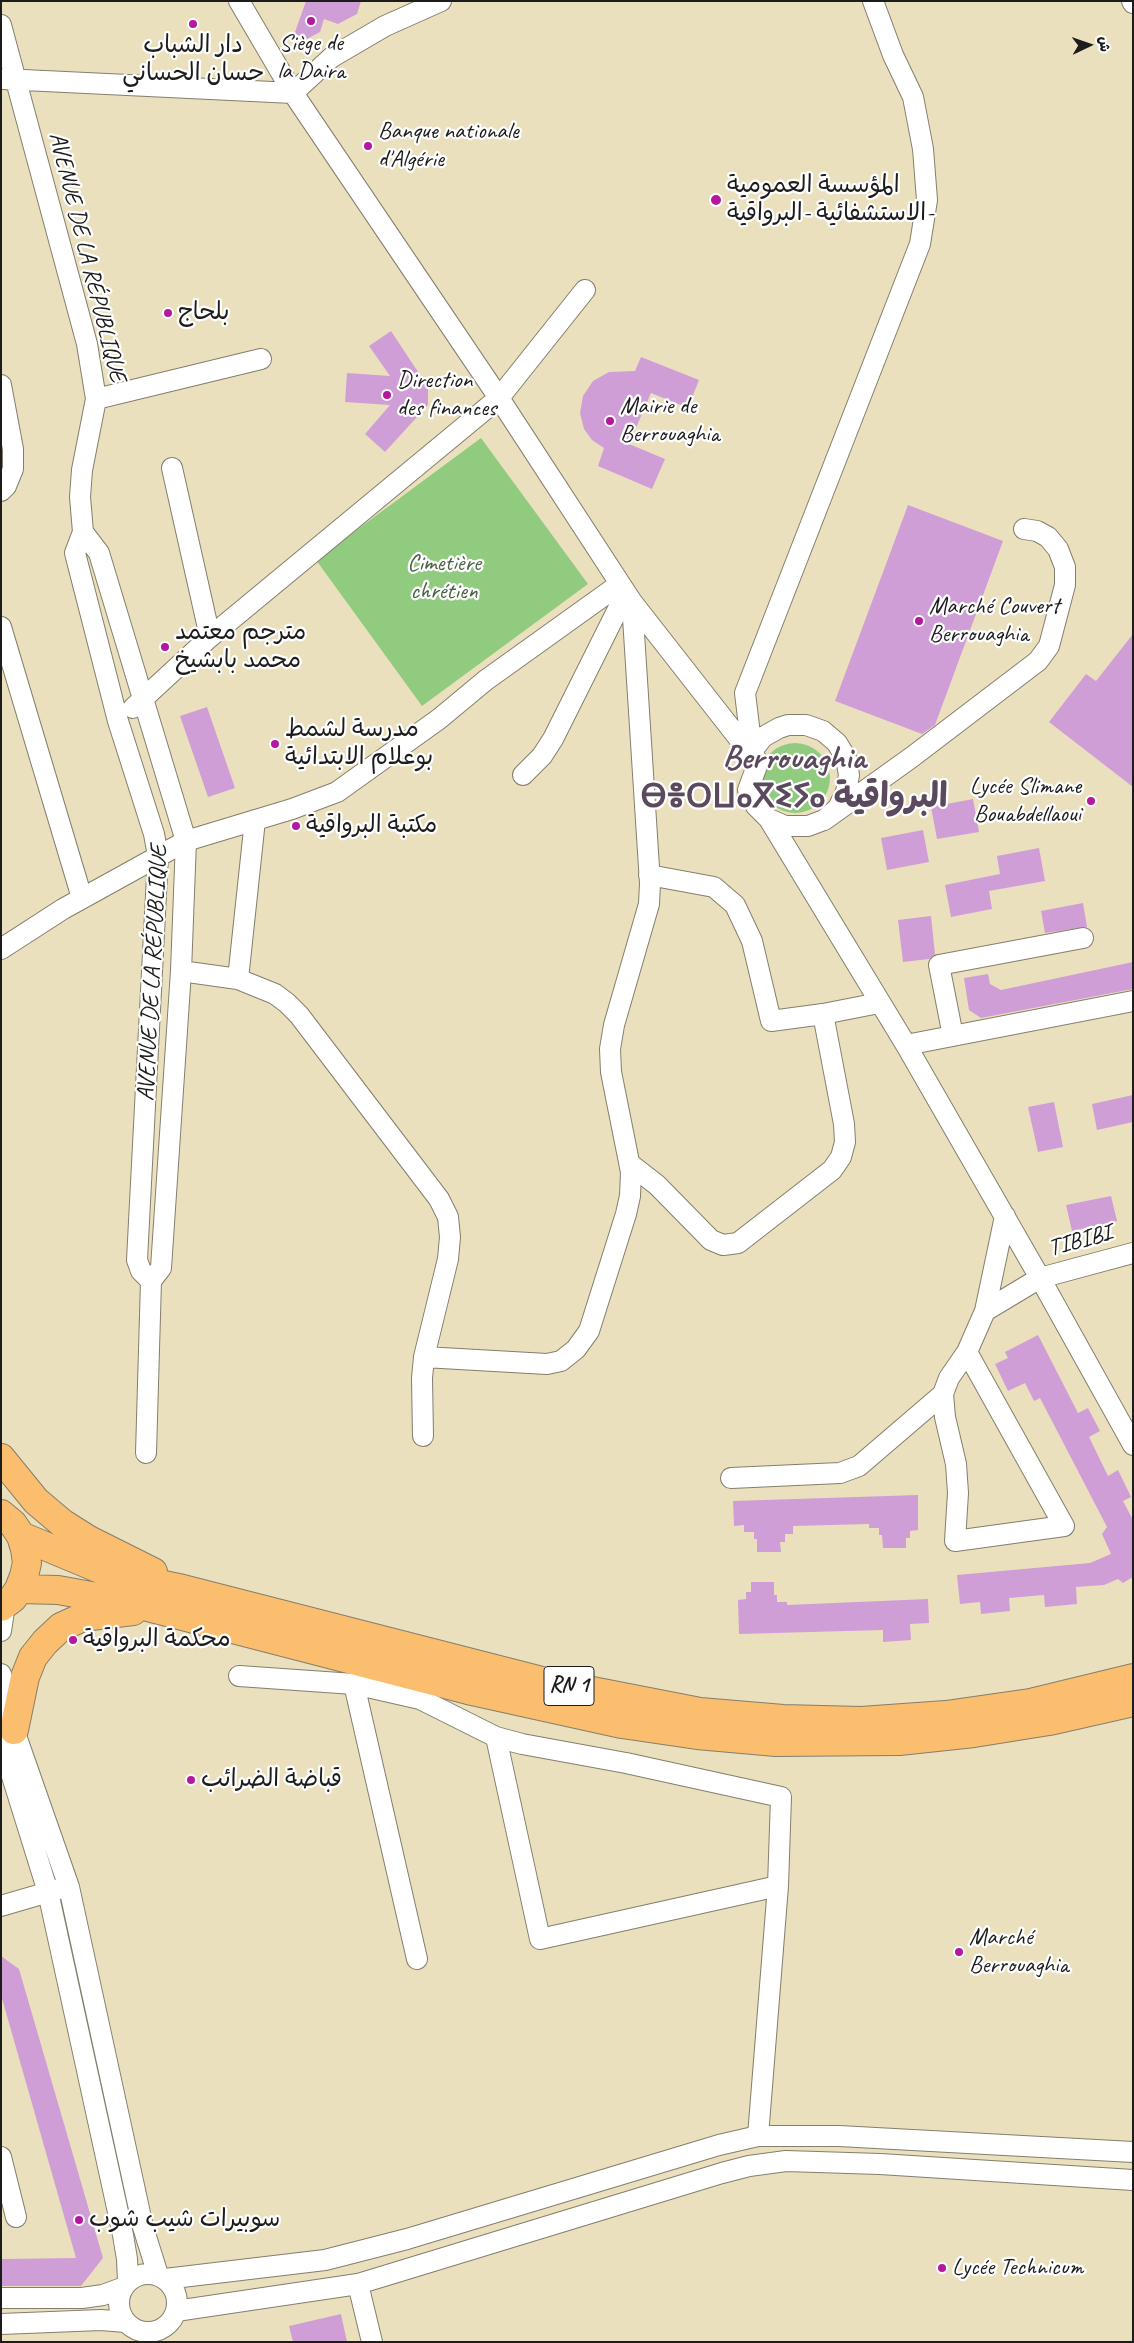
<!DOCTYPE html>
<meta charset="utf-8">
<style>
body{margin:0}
#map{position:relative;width:1134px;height:2343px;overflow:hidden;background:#ebe0bd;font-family:Caveat,"Playpen Sans Arabic",sans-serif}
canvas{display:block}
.frame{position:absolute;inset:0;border:2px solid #1c1c1c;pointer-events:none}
.north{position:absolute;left:1064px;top:20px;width:50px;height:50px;-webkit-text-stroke:4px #fff;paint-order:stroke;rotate:87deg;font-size:14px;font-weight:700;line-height:20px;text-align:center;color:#1c1c1c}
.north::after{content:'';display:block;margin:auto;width:18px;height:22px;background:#1c1c1c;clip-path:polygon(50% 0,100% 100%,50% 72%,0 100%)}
</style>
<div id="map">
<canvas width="1134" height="2343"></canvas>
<div class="frame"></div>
<div class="north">ش</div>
</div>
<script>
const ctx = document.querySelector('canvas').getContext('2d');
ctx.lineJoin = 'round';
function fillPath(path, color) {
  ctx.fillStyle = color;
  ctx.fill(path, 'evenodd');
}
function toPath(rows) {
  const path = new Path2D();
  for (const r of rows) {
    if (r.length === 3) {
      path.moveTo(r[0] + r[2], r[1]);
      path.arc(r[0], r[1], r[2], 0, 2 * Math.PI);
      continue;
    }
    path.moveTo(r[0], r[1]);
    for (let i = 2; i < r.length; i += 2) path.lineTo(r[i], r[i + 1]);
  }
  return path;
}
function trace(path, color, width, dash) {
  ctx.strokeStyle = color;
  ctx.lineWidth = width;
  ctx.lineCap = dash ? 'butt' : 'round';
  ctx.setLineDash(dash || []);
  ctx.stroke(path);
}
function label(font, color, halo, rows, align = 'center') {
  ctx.font = font + ' Caveat,"Playpen Sans Arabic","Noto Sans Tifinagh",sans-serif';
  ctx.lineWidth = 4.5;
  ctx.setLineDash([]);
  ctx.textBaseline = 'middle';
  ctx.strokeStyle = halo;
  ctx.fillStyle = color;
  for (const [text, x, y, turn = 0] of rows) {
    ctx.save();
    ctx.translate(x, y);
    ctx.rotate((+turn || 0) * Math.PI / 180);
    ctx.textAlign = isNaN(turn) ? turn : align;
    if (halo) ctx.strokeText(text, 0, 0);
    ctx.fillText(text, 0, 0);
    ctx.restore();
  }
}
fillPath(toPath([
 [481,438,588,584,422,706,316,560],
 [795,778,35]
]), '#91cb7f');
fillPath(toPath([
 [306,1,361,1,357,14,338,24,324,19,320,32,307,39,294,35],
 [391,331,428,387,428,405,385,452,365,434,390,405,345,402,347,373,390,376,369,346],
 [641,357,699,380,688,408,651,393,629,444,665,459,652,489,598,466,604,448,592,440,584,429,580,413,583,396,593,381,609,372,635,371],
 [908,505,1003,541,935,725,922,734,835,701],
 [1133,634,1133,787,1049,722,1086,674,1096,681],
 [207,707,235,788,208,797,180,716],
 [973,799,979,832,937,839,931,807],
 [923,830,929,862,887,870,881,838],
 [1039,848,1045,881,989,891,992,909,951,917,945,885,1000,874,997,856],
 [1083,903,1087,927,1045,933,1041,911],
 [931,916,935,954,929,959,903,962,898,920],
 [1133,962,1133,989,981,1018,969,1010,964,978,988,974,990,984,1001,990],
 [1133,1095,1133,1122,1097,1130,1092,1104],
 [1054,1102,1063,1147,1038,1152,1028,1107],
 [1111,1196,1117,1221,1072,1231,1066,1205],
 [1038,1335,1078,1413,1088,1408,1100,1431,1089,1437,1108,1476,1118,1470,1131,1497,1123,1501,1133,1520,1133,1577,1123,1583,1118,1579,1104,1585,1076,1587,1077,1604,1045,1607,1044,1595,1009,1598,1010,1611,981,1614,980,1602,960,1604,957,1575,1090,1563,1111,1554,1102,1534,1107,1527,1040,1398,1034,1401,1025,1383,1008,1391,995,1364,1008,1358,1005,1352],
 [918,1495,918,1530,910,1531,910,1538,906,1538,906,1548,883,1548,882,1535,879,1535,879,1528,869,1528,869,1524,793,1526,793,1534,785,1534,785,1542,780,1542,781,1552,757,1552,757,1539,754,1539,754,1532,744,1532,744,1525,734,1526,733,1501],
 [751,1582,774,1582,774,1595,777,1595,777,1602,787,1602,787,1605,928,1599,929,1623,910,1624,911,1640,883,1642,883,1630,739,1634,738,1600,746,1599,746,1592,751,1592],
 [1,1956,19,1969,103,2258,81,2286,1,2286,1,2259,76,2258,1,1995],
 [341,2314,347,2342,293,2342,289,2326]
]), '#d09ed6');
const minor = toPath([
 [239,1,293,93,499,398,632,602,758,763],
 [1132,1,1133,3],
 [1,25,87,344,96,399,82,470,80,497,83,532,75,553,118,721,154,834,158,856,137,1260,141,1271,151,1281],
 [3,79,293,93,332,57,385,26,441,1],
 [1,385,13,449,13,469,6,486,1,491],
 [96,399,261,359],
 [172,468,210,637],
 [83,532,99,553,186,841,181,971,161,1268,151,1281,146,1453],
 [1,627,82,898],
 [133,708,210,637,499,398,585,290],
 [788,725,806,725,823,731,837,743,846,758,849,775,846,792,838,808,824,820,808,826,785,826,769,819,756,806,748,790,758,763,752,751,763,737,779,728,788,725],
 [752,751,745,693,920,244,927,200,923,149,913,97,893,55,873,1],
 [523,775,542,756,553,739,626,593],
 [769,819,906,1045,1040,1278,1133,1445],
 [824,820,912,757,1038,661,1049,646,1065,585,1065,567,1058,549,1048,537,1037,531,1024,529],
 [1,949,63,909,186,841,292,809,337,792,439,719,486,680,620,584],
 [181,971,238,979,275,994,287,1003,299,1015,439,1199,448,1217,450,1237,448,1259,424,1357,422,1378,423,1436],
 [238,979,255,820],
 [823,1014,879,1003],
 [953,1036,939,965,1083,938],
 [906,1045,1133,1001],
 [630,1164,657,1185,711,1240,723,1245,738,1243,832,1170,841,1157,845,1142,844,1124,823,1014,771,1021,752,941,735,905,714,887,649,875],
 [985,1311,1005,1216],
 [967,1352,949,1378,943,1394,945,1417,956,1464,958,1493,955,1541,1064,1526,967,1352,985,1311,1040,1278,1133,1253],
 [424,1357,547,1364,561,1361,576,1349,589,1331,626,1214,630,1196,631,1172,611,1072,610,1049,614,1025,649,904,650,883,632,602],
 [731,1478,840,1473,859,1466,943,1394],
 [1,1631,5,1604],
 [1,1674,14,1730,69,1887,143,2227,158,2275],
 [239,1676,354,1684,420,1699,496,1737,522,1744,626,1763,781,1797,778,1886,758,2136],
 [354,1684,417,1959],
 [496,1737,540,1939,778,1886],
 [1,1741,48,1892,123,2235,127,2259,128,2282],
 [1,1906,59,1889],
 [1,2157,16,2217],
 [148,2303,29],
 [165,2279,325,2260,407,2239,719,2145,758,2136,839,2136,1133,2152],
 [358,2284,372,2342],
 [1,2298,82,2298,103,2295,122,2288],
 [176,2311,358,2284,722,2173,749,2166,786,2161,880,2164,1133,2180],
 [1,2324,101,2320,126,2322]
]);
const highway = toPath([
 [1,1458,36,1501,62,1523,89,1540,153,1572],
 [1,1514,13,1524,21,1536,25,1549,27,1563,24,1576,19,1589,13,1598,1,1607],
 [21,1536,112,1574,183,1589,546,1682,700,1712,783,1719,861,1721,946,1715,1030,1703,1133,1678],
 [19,1589,58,1590,136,1604,468,1690,622,1724,697,1735,776,1742,899,1741,974,1733,1049,1721,1133,1702],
 [14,1730,25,1677,33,1657,45,1642,61,1627,83,1617,133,1611]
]);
trace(minor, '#847e6c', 22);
trace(highway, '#847e6c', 30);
trace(minor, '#fff', 20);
trace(highway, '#fbbd6e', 28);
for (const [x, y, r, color] of [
 [311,21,5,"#b5179e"],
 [193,24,5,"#b5179e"],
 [368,146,5,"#b5179e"],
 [716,200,6,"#b5179e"],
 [168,313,5,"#b5179e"],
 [387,395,5,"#b5179e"],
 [610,421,5,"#b5179e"],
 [919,621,5,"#b5179e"],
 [165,647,5,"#b5179e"],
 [275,744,5,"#b5179e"],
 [1091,801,5,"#b5179e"],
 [296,826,5,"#b5179e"],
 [73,1640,5,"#b5179e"],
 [191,1780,5,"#b5179e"],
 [959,1952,5,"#b5179e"],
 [79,2220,5,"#b5179e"],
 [942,2268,5,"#b5179e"]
]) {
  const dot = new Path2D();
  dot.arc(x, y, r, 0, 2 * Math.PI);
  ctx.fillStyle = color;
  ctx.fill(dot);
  trace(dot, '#fff', 2);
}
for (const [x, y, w] of [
 [569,1686,50]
]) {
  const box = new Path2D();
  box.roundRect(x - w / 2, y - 19.5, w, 39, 4);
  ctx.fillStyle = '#fff';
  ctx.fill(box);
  trace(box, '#1c1c1c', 1);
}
label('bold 22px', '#1c1c1c', null, [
 ["RN 1",569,1686]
]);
label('24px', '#1c1c1c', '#fff', [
 ["Siège de",311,44,"center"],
 ["la Daira",311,72,"center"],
 ["دار الشباب",193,46,"center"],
 ["حسان الحساني",193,74,"center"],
 ["Banque nationale",378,132],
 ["d'Algérie",378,160],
 ["المؤسسة العمومية",727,186],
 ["الاستشفائية -البرواقية-",727,214],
 ["بلحاج",178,313],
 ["Direction",397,381],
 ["des finances",397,409],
 ["Mairie de",620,407],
 ["Berrouaghia",620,435],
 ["Marché Couvert",929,607],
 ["Berrouaghia",929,635],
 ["مترجم معتمد",175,633],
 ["محمد بابشيخ",175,661],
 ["مدرسة لشمط",285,730],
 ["بوعلام الابتدائية",285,758],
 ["Lycée Slimane",1081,787,"right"],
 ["Bouabdellaoui",1081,815,"right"],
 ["مكتبة البرواقية",306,826],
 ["محكمة البرواقية",83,1640],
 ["قباضة الضرائب",201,1780],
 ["Marché",969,1938],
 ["Berrouaghia",969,1966],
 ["سوبيرات شيب شوب",89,2220],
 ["Lycée Technicum",952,2268]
], 'left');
label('24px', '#1c1c1c', '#fff', [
 ["AVENUE DE LA RÉPUBLIQUE",87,257,76],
 ["AVENUE DE LA RÉPUBLIQUE",153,973,-87],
 ["TIBIBI",1080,1241,-15]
]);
label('24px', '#4b6244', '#fff', [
 ["Cimetière",444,564],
 ["chrétien",444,592]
]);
label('bold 34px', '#5b4a5d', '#fff', [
 ["Berrouaghia",794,759],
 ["ⴱⴻⵔⵡⴰⴳⵉⵢⴰ البرواقية",794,798]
]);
</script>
